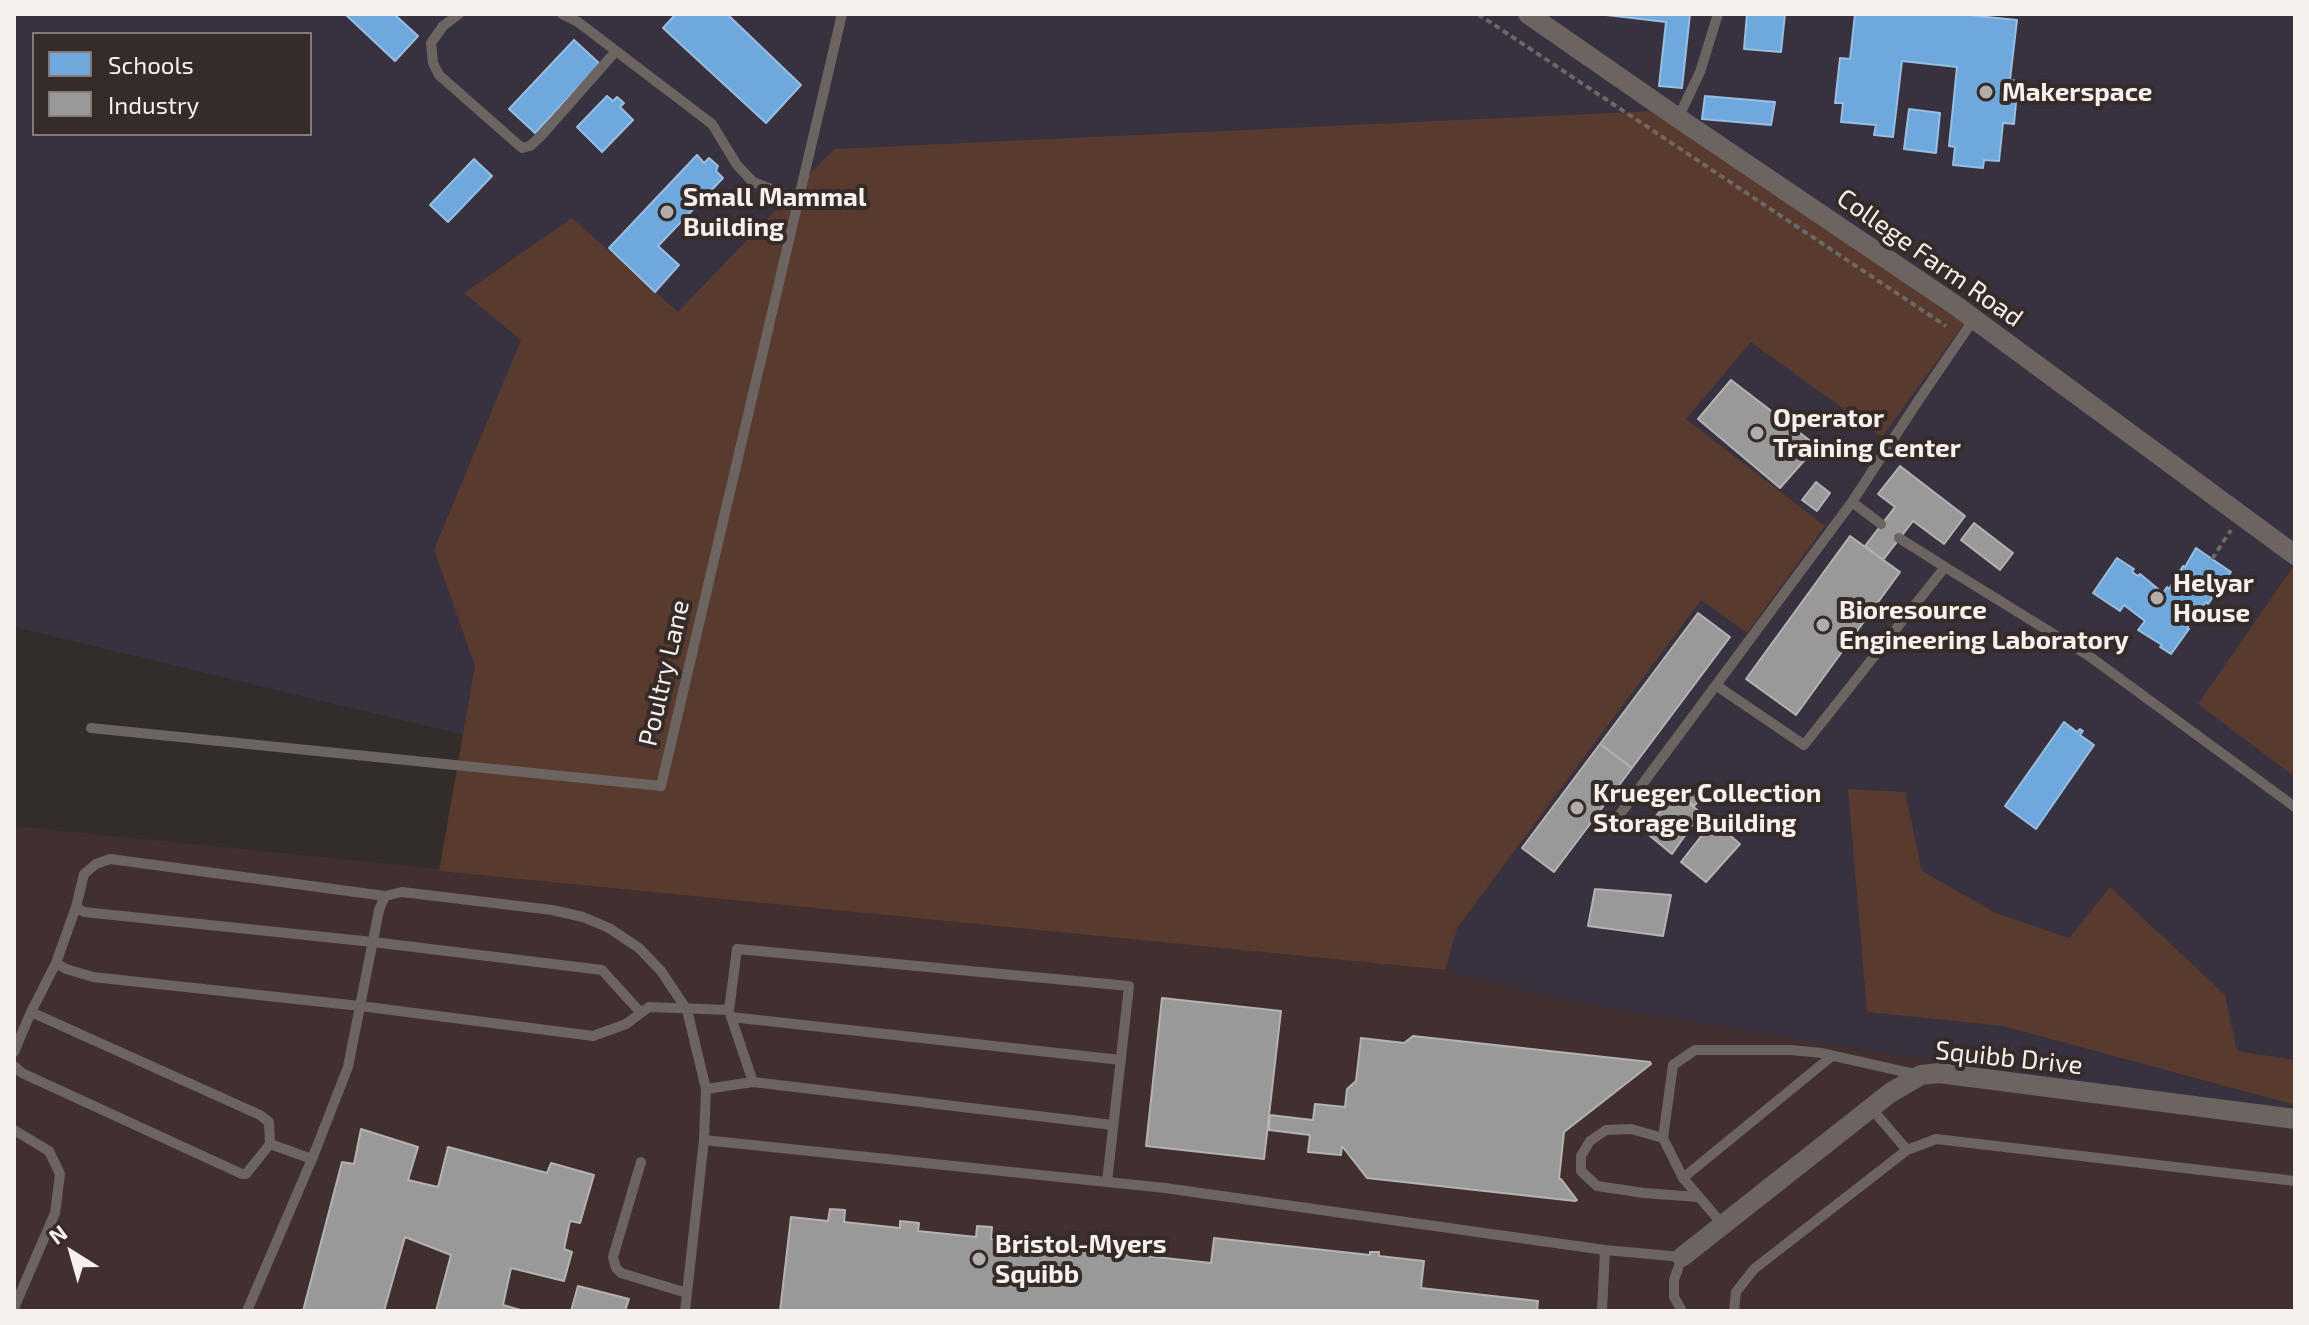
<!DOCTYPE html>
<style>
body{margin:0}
#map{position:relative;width:2309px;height:1325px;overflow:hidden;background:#322c2b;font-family:"Exo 2",sans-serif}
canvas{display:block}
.frame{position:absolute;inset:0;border:16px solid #f7f1ee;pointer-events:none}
.legend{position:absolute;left:32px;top:32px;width:280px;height:104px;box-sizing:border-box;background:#352b28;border:2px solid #837a77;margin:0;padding:10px 14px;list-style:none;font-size:24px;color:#f7f1ee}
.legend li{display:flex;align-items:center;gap:16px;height:40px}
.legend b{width:40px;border:2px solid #837a77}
.north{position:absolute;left:32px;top:1213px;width:80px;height:80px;-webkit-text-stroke:6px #352b28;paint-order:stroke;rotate:323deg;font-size:22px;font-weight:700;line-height:32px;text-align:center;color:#f7f1ee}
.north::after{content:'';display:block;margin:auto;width:28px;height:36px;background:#f7f1ee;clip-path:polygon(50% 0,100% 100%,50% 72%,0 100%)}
</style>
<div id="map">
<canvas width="2309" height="1325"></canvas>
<div class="frame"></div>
<ul class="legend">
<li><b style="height:22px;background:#6fa8dc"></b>Schools</li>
<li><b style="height:22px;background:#999"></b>Industry</li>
</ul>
<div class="north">N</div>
</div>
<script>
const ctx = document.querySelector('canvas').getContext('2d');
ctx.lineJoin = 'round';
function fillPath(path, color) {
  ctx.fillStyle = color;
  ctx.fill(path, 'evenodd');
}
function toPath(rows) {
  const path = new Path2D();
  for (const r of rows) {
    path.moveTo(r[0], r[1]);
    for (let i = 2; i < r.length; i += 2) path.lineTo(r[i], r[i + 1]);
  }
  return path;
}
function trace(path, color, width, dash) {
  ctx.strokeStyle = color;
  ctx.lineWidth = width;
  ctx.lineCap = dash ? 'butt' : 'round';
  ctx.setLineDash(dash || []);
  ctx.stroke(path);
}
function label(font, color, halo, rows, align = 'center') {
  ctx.font = font + ' "Exo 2",sans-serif';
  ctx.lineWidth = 8;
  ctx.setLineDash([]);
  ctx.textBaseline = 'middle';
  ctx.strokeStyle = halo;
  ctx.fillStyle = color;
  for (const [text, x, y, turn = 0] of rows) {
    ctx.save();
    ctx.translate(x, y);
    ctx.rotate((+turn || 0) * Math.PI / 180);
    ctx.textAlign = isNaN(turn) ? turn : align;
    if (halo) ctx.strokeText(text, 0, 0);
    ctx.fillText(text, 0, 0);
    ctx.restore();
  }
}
fillPath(toPath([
 [14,826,1444,970,2295,1105,2295,1311,14,1311]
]), '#422f2f');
fillPath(toPath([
 [14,14,2295,14,2295,1120,1585,1004,14,627],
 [34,34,310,34,310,134,34,134]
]), '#38313f');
fillPath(toPath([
 [1675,110,1974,310,1882,437,1751,342,1686,419,1825,526,1747,633,1701,600,1457,928,1445,970,439,871,475,666,434,550,521,340,464,293,572,218,678,312,834,149],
 [2295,564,2295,777,2198,704],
 [1848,789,1905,792,1922,871,1996,913,2069,938,2110,887,2225,995,2237,1051,2295,1060,2295,1105,2003,1026,1867,1012]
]), '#583a2e');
const schools = toPath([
 [345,14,394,14,418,36,395,61,345,14],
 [676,14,727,14,801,85,766,123,663,28,676,14],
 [1598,14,1690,14,1682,88,1659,86,1666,22,1598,14],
 [1747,14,1785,14,1781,52,1744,49,1747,14],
 [1855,14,1958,14,2017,20,2010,80,2018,81,2014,124,2003,123,1999,161,1984,160,1983,168,1953,165,1955,147,1949,146,1957,67,1902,61,1893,137,1874,135,1876,125,1841,122,1843,103,1835,103,1840,58,1850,59,1855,14],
 [574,40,600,64,535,133,509,109,574,40],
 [607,96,613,101,617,97,624,103,620,107,633,120,602,152,577,127,607,96],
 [1705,96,1775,102,1771,125,1702,119,1705,96],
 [1909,109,1940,113,1936,153,1904,149,1909,109],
 [697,155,704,163,709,158,718,166,716,171,723,178,658,246,679,265,655,292,609,248,697,155],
 [474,159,492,176,448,222,430,205,474,159],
 [2196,548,2231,572,2208,604,2206,602,2202,607,2204,608,2194,623,2192,621,2187,628,2189,629,2171,654,2160,647,2162,645,2138,630,2145,621,2124,605,2120,611,2093,593,2117,558,2134,569,2132,572,2138,576,2140,574,2163,593,2167,587,2169,589,2183,566,2185,567,2196,548],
 [2064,722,2077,732,2080,729,2083,731,2080,735,2094,745,2036,829,2005,806,2064,722]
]);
fillPath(schools, '#6fa8dc');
trace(schools, '#98bee1', 2);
const industry = toPath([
 [1731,380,1817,446,1780,488,1698,419,1731,380],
 [1900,466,1965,516,1944,544,1913,521,1883,560,1865,546,1895,507,1878,494,1900,466],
 [1816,482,1830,493,1817,511,1802,500,1816,482],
 [1974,523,2013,553,2000,570,1961,540,1974,523],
 [1850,536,1900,572,1796,715,1746,679,1850,536],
 [1698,613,1730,637,1632,768,1600,744,1698,613],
 [1600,744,1632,768,1554,872,1522,848,1600,744],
 [1691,787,1702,797,1694,806,1683,794,1691,787],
 [1675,792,1701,813,1672,854,1644,831,1675,792],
 [1713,821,1740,844,1706,882,1681,862,1713,821],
 [1595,889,1671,895,1663,936,1588,926,1595,889],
 [1162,998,1281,1011,1264,1159,1146,1146,1162,998],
 [1413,1036,1650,1062,1651,1064,1564,1132,1559,1179,1561,1179,1577,1200,1575,1201,1367,1178,1342,1146,1341,1155,1308,1152,1310,1135,1269,1130,1270,1115,1313,1120,1315,1104,1345,1107,1347,1089,1356,1081,1361,1038,1404,1043,1413,1036],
 [361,1129,418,1147,408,1180,438,1187,448,1147,547,1173,551,1163,594,1175,580,1223,570,1221,564,1249,572,1252,564,1281,511,1268,503,1305,524,1311,436,1311,451,1255,405,1237,384,1311,303,1311,342,1162,354,1164,361,1129],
 [830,1209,845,1210,844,1222,900,1228,900,1221,919,1223,918,1231,976,1237,977,1226,992,1227,991,1239,1029,1243,1028,1253,1034,1253,1035,1244,1211,1263,1214,1238,1370,1255,1370,1252,1379,1252,1379,1256,1424,1261,1421,1288,1538,1301,1537,1311,780,1311,791,1217,828,1221,830,1209],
 [578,1286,629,1299,625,1311,571,1311,578,1286]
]);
fillPath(industry, '#999');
trace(industry, '#b5b3b2', 2);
trace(toPath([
 [1478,14,1946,326],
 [2212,559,2231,530]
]), '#6d6864', 4, [6, 4]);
trace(toPath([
 [459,14,443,26,431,43,433,63,439,75,522,148,530,146,542,135,616,51],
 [562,14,578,22,712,124,737,165,753,182,798,199],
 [1678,118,1700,72,1718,14],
 [1852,502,1881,524],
 [1945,567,2089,656,2295,807],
 [1717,686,1804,745,1945,567,1899,538],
 [91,728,661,786,842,14],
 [1612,825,1852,502,1918,401,1974,319],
 [76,907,84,874,96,864,110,859,385,896],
 [729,1011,753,1082],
 [31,1012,260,1115,269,1122,270,1144],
 [641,1013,602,970,373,942,84,912,76,907,56,963,66,969,93,977,360,1006,593,1036,626,1024,641,1013,649,1007,729,1010,737,949,1129,986,1107,1182],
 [731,1017,1121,1060],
 [14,1052,31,1012,56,963],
 [14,1066,22,1073,242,1174,246,1174,270,1144,312,1159],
 [706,1089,753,1082,1113,1125],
 [14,1130,49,1151,60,1174,55,1213,14,1308],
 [1663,1138,1631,1129,1606,1130,1590,1141,1581,1156,1581,1171,1597,1186,1644,1193,1698,1197],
 [704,1140,1165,1188,1605,1250,1682,1257,1674,1280,1674,1297,1682,1311],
 [1907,1150,1936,1139,2295,1181],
 [641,1162,613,1257,616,1268,621,1273,687,1293],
 [1683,1178,1832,1056],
 [1723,1225,1683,1178,1663,1138,1673,1065,1695,1050,1791,1050,1821,1053,1919,1075],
 [247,1311,312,1159,348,1067,379,910,385,896,402,892,552,910,583,917,609,928,639,948,661,971,687,1010,706,1089,704,1140,685,1311],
 [1602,1311,1605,1250],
 [1734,1311,1736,1292,1754,1269,1907,1150,1872,1109]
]), '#6b6460', 10);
trace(toPath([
 [1528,14,1678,118,1955,305,2295,555],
 [1682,1257,1890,1093,1921,1075,1939,1073,2295,1119]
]), '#6b6460', 20);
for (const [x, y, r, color] of [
 [1986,92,8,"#b2acaa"],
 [667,212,8,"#b2acaa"],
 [1757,433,8,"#b2acaa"],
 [2157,598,8,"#b2acaa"],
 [1823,625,8,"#b2acaa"],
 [1577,808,8,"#b2acaa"],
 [979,1259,8,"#b2acaa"]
]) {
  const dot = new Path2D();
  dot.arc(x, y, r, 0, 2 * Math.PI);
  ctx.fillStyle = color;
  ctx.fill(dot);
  trace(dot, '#352b28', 3);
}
label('bold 26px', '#f7f1ee', '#352b28', [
 ["Makerspace",2002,92],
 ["Small Mammal",683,197],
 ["Building",683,227],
 ["Operator",1773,418],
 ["Training Center",1773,448],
 ["Helyar",2173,583],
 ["House",2173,613],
 ["Bioresource",1839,610],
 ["Engineering Laboratory",1839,640],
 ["Krueger Collection",1593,793],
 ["Storage Building",1593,823],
 ["Bristol-Myers",995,1244],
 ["Squibb",995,1274]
], 'left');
label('26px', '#f7f1ee', '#352b28', [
 ["College Farm Road",1930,258,35],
 ["Poultry Lane",664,673,-77],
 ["Squibb Drive",2009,1058,6]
]);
</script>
